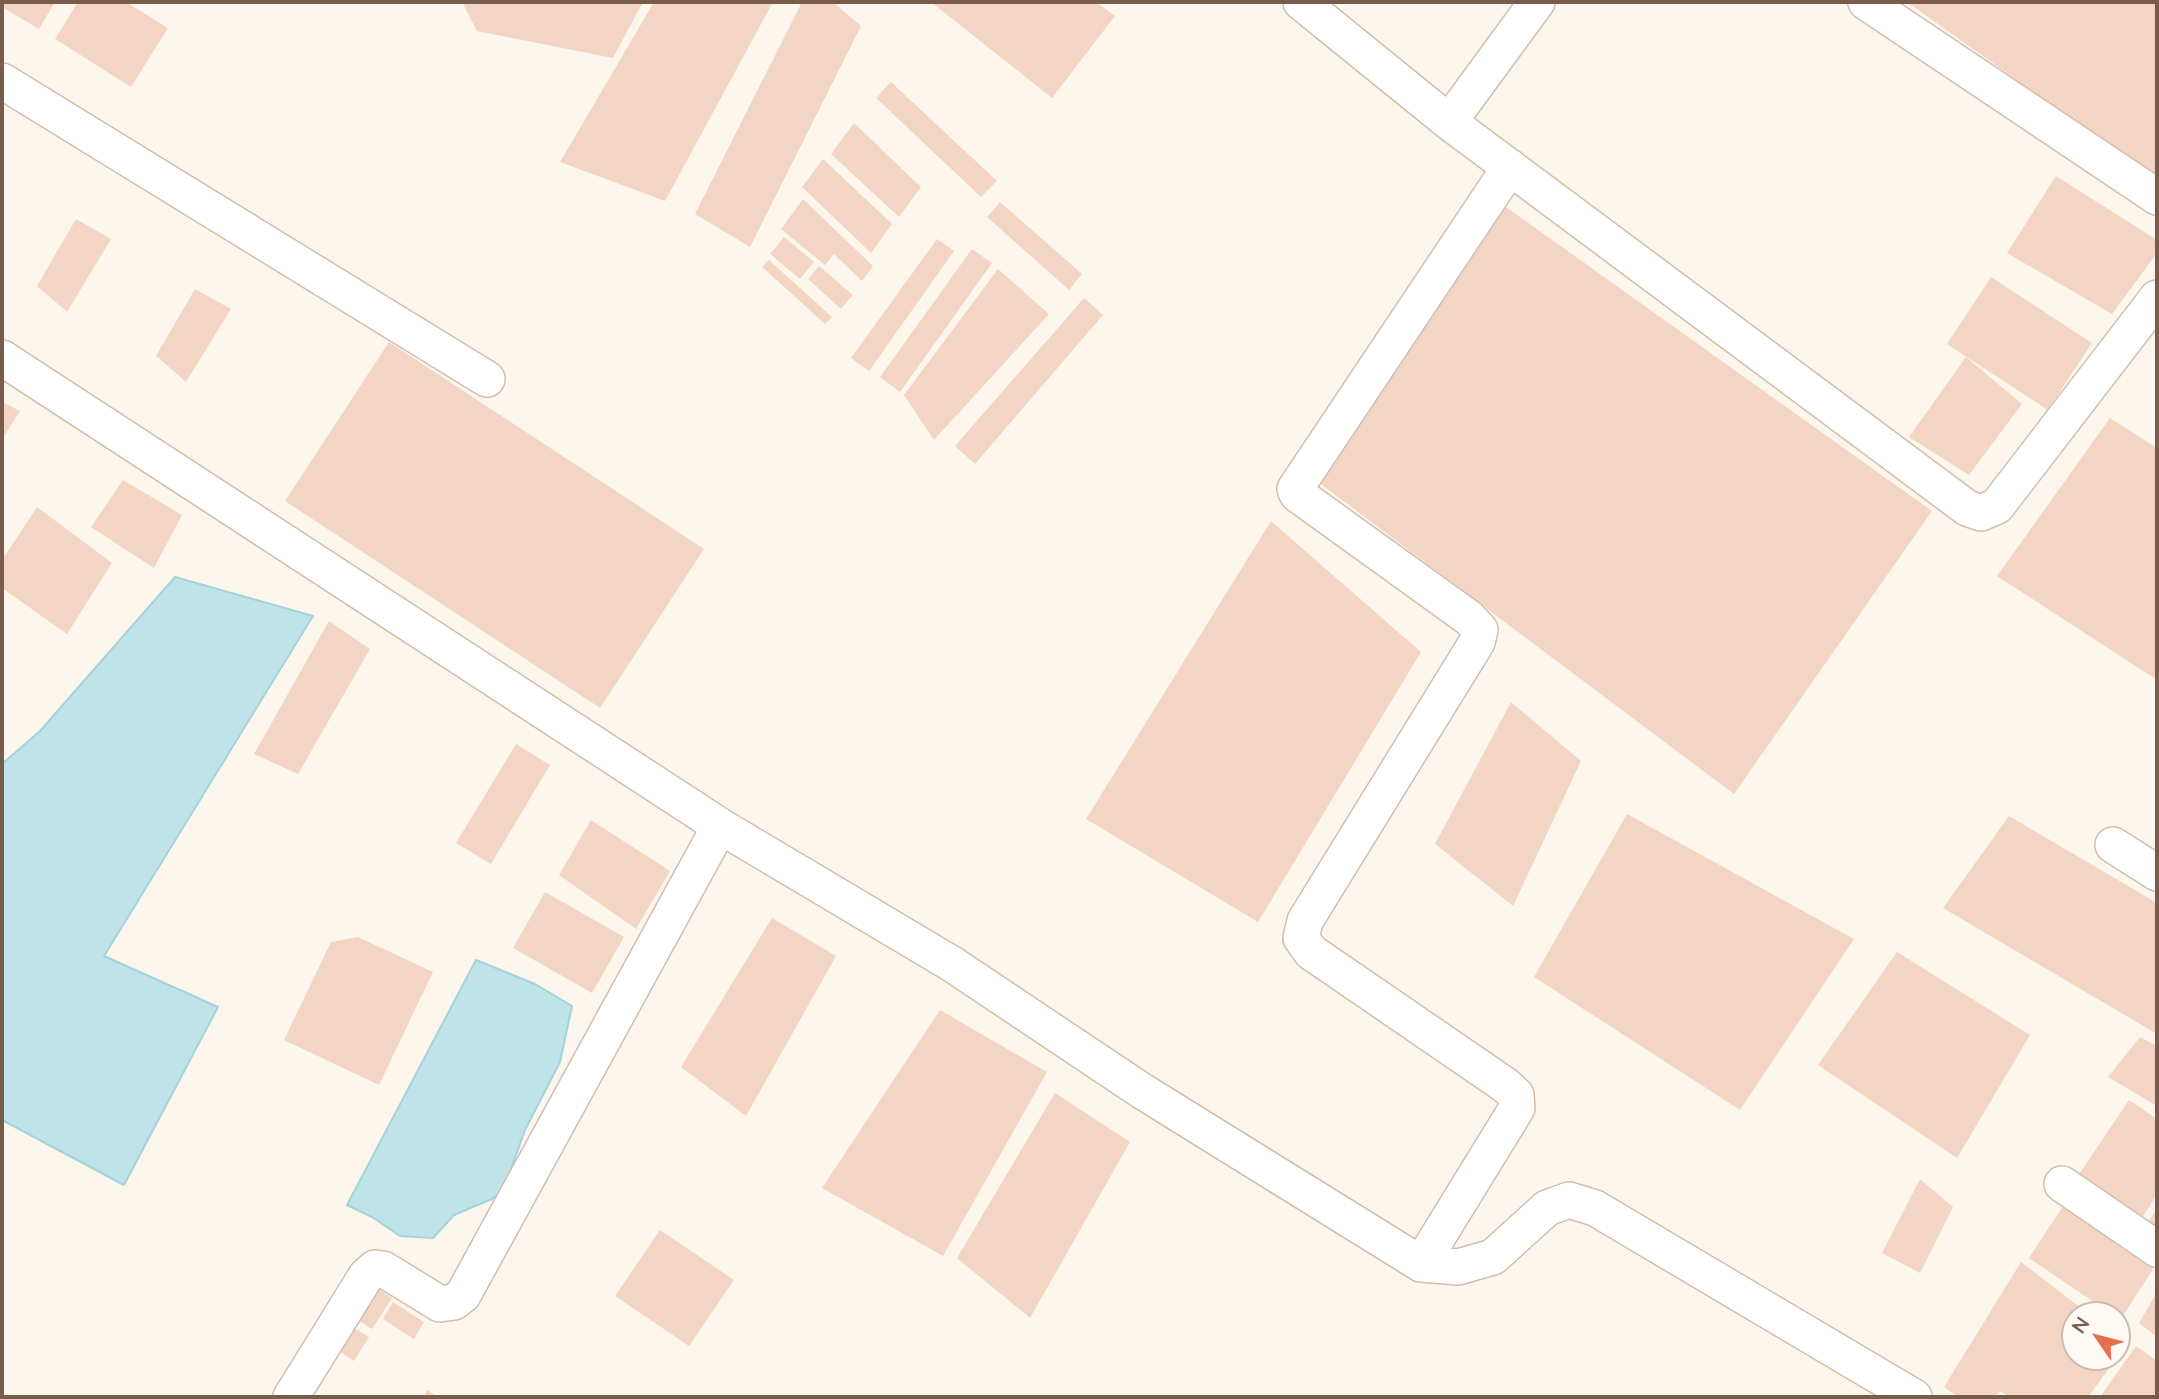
<!DOCTYPE html>
<style>
body{margin:0}
#map{position:relative;width:2159px;height:1399px;overflow:hidden;background:#fdf6ec;font-family:Lato,sans-serif}
canvas{display:block}
.frame{position:absolute;inset:0;border:4px solid #7a5c4d;pointer-events:none}
.north{position:absolute;left:2061px;top:1301px;width:70px;height:70px;box-sizing:border-box;background:#fffaf3;border:2px solid #cabbb1;border-radius:50%;rotate:305deg;font-size:19px;font-weight:700;line-height:28px;text-align:center;color:#7a5c4d}
.north::after{content:'';display:block;margin:auto;width:24px;height:32px;background:#e76f51;clip-path:polygon(50% 0,100% 100%,50% 72%,0 100%)}
</style>
<div id="map">
<canvas width="2159" height="1399"></canvas>
<div class="frame"></div>
<div class="north">N</div>
</div>
<script>
const ctx = document.querySelector('canvas').getContext('2d');
ctx.lineJoin = 'round';
function fillPath(path, color) {
  ctx.fillStyle = color;
  ctx.fill(path, 'evenodd');
}
function toPath(rows) {
  const path = new Path2D();
  for (const r of rows) {
    path.moveTo(r[0], r[1]);
    for (let i = 2; i < r.length; i += 2) path.lineTo(r[i], r[i + 1]);
  }
  return path;
}
function trace(path, color, width, dash) {
  ctx.strokeStyle = color;
  ctx.lineWidth = width;
  ctx.lineCap = dash ? 'butt' : 'round';
  ctx.setLineDash(dash || []);
  ctx.stroke(path);
}
const water = toPath([
 [175,577,313,616,104,956,218,1007,124,1185,2,1120,2,764,40,731,175,577],
 [476,960,535,984,572,1006,560,1062,525,1130,504,1189,492,1199,454,1215,433,1238,400,1236,372,1217,347,1205,476,960]
]);
fillPath(water, '#bfe3e8');
trace(water, '#a5d3da', 2);
fillPath(toPath([
 [2,2,55,2,39,29,2,7],
 [78,2,126,2,168,28,131,87,55,39],
 [462,2,643,2,613,58,477,31],
 [654,2,773,2,665,201,560,162],
 [802,2,833,2,861,26,750,247,695,214],
 [931,2,1096,2,1115,16,1052,98],
 [1907,2,2157,2,2157,180],
 [891,82,997,181,981,197,876,98],
 [854,123,921,187,899,217,831,154],
 [823,159,892,224,871,253,802,187],
 [2056,176,2157,240,2157,253,2112,314,2007,253],
 [803,199,873,266,862,281,834,254,825,265,781,229],
 [1000,202,1082,274,1069,290,987,217],
 [1499,202,1932,511,1734,794,1310,476],
 [76,219,111,239,67,312,37,286],
 [784,237,814,262,800,279,770,254],
 [937,239,954,251,869,371,851,358],
 [972,249,992,263,900,392,880,377],
 [769,260,832,317,825,324,762,267],
 [819,266,853,295,841,309,808,279],
 [998,269,1049,314,934,440,904,395],
 [1991,277,2092,343,2048,410,1947,344],
 [195,289,231,309,186,382,156,356],
 [1084,298,1103,315,975,464,955,446],
 [389,342,704,549,600,708,285,501],
 [1966,357,2022,404,1969,475,1909,437],
 [2,402,20,411,2,439],
 [2110,418,2157,448,2157,680,1997,576],
 [123,480,182,515,154,568,91,527],
 [37,507,112,563,67,634,2,588,2,560],
 [1271,521,1421,652,1258,922,1086,819],
 [329,621,370,649,298,774,254,754],
 [1511,702,1581,761,1513,906,1435,844],
 [516,744,550,765,491,864,456,843],
 [1627,814,1854,939,1740,1110,1534,977],
 [2009,816,2157,903,2157,1034,1943,908],
 [591,820,670,871,636,929,559,875],
 [545,892,624,937,592,993,513,948],
 [772,918,836,956,746,1116,681,1067],
 [358,937,433,972,379,1085,284,1040,331,942],
 [1897,952,2030,1035,1957,1158,1818,1065],
 [940,1010,1047,1072,943,1256,822,1188],
 [2140,1037,2157,1046,2157,1106,2108,1077],
 [1055,1093,1130,1142,1030,1318,957,1258],
 [2129,1100,2157,1119,2157,1194,2137,1226,2074,1182],
 [1920,1179,1953,1207,1920,1273,1882,1253],
 [2065,1203,2157,1263,2120,1320,2117,1315,2113,1315,2029,1258],
 [2157,1208,2157,1243,2141,1233],
 [660,1230,734,1280,689,1346,615,1296],
 [2021,1262,2090,1315,2075,1315,2075,1357,2117,1357,2117,1336,2127,1344,2088,1397,2010,1397,2000,1391,1995,1397,1958,1397,1944,1387],
 [375,1287,392,1298,372,1329,355,1318],
 [2157,1292,2157,1337,2139,1323],
 [393,1302,424,1322,414,1339,383,1319],
 [348,1324,369,1337,354,1361,333,1347],
 [2136,1346,2157,1361,2157,1397,2100,1397],
 [427,1390,438,1397,424,1397]
]), '#f3d5c3');
const minor = toPath([
 [1301,2,1449,122,1537,2],
 [1866,2,2157,197],
 [2,81,487,379],
 [1449,122,1967,508,1981,513,1997,506,2157,298],
 [2,358,720,826,952,964,1142,1091,1421,1264,1458,1267,1493,1257,1547,1208,1569,1200,1595,1208,1914,1397],
 [2113,845,2157,873],
 [2062,1184,2157,1249],
 [1421,1264,1517,1108,1516,1095,1505,1085,1311,952,1301,938,1305,921,1477,642,1480,630,1469,618,1297,494,1295,489,1510,167],
 [291,1397,366,1276,375,1268,383,1269,440,1304,454,1302,463,1295,720,826]
]);
trace(minor, '#d1beb0', 38);
trace(minor, '#fff', 35);
</script>
